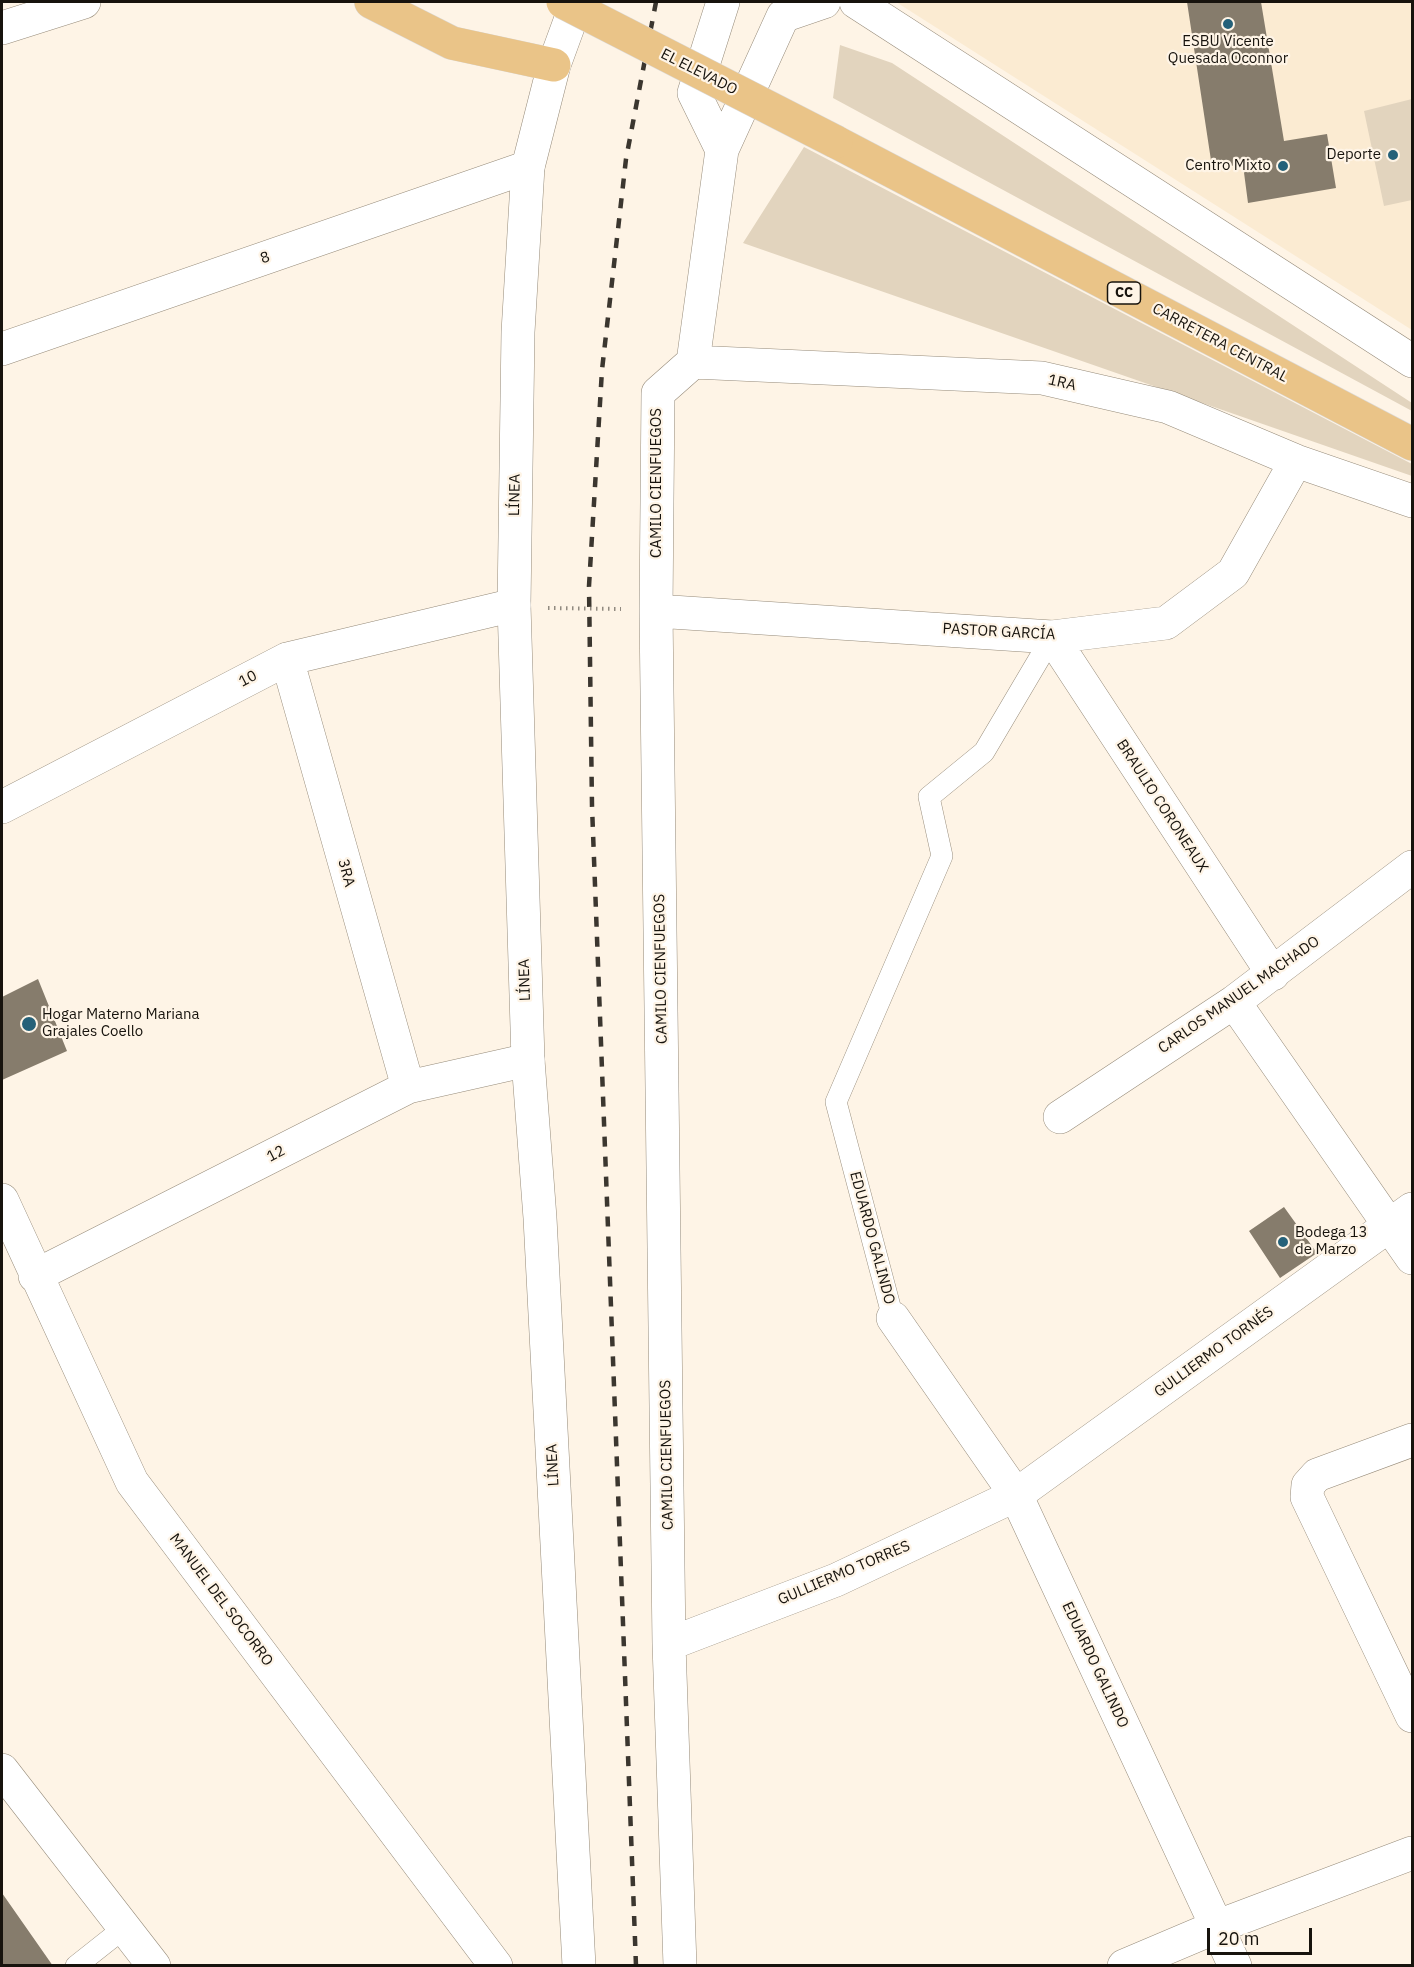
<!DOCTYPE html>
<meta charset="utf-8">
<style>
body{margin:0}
#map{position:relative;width:1414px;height:1967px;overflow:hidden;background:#fef4e6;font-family:"IBM Plex Sans",sans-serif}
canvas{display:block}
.frame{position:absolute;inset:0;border:3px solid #17130d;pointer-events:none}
.scale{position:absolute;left:1207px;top:1928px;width:105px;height:27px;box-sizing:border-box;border:3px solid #17130d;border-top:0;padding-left:8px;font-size:18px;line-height:21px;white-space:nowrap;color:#17130d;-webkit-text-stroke:4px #fef4e6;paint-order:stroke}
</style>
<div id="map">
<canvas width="1414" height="1967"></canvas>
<div class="frame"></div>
<div class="scale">20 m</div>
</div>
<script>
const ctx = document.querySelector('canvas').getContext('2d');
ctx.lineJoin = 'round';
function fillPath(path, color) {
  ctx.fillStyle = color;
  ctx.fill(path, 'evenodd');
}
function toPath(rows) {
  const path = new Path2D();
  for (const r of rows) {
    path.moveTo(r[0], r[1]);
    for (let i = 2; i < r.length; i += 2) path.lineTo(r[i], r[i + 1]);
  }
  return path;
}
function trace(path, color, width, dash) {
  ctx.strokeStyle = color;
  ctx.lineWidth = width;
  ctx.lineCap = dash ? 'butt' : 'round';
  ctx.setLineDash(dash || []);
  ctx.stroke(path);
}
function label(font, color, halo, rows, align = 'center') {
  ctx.font = font + ' "IBM Plex Sans",sans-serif';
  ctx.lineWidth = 4.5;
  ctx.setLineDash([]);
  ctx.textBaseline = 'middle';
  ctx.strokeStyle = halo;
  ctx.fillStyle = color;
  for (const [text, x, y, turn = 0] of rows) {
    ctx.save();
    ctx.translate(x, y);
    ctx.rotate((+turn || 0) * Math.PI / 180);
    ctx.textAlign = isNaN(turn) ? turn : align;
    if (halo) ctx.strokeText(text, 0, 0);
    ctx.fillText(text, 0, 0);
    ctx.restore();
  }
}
fillPath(toPath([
 [896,2,1412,2,1412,330]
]), '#fbebd2');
fillPath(toPath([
 [840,45,892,63,1412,403,1412,411,833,98],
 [1412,99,1412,200,1384,206,1364,111],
 [804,147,1412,464,1412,476,743,243]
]), '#e2d4be');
fillPath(toPath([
 [1187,2,1261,2,1284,141,1327,134,1336,188,1248,203,1243,165,1212,167],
 [38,979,67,1051,2,1080,2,997],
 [1284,1207,1317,1253,1280,1278,1249,1231],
 [2,1893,53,1966,2,1966]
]), '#867c6c');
const service = toPath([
 [893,1318,836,1102,942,856,929,797,984,752,1052,637],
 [76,1966,124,1928]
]);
const minor = toPath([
 [856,2,1412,361],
 [2,28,84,2],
 [722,150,783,16,824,2],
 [693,362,1042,378,1168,407,1296,461,1412,501],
 [656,611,1052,637,1166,623,1233,573,1296,461],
 [1052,637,1273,974],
 [287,659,408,1087],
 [2,807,287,659,514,605],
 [1234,1002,1412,1258],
 [1060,1117,1234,1002,1412,867],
 [2,1200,132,1482,496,1966],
 [35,1276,408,1087,528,1060],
 [893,1318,1016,1495,1235,1966],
 [1412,1440,1317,1475,1308,1485,1307,1497,1412,1716],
 [669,1644,836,1580,1016,1495,1412,1209],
 [2,1770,154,1966],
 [680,1966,669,1644,656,611,658,393,693,362,722,150,694,93,723,2],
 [1124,1966,1216,1927,1412,1853]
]);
const tertiary = toPath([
 [2,349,528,167]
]);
const secondary = toPath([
 [577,2,554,65,528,167,518,332,514,605,528,1060,540,1218,579,1966]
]);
const trunk = toPath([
 [371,2,452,43,554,65],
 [836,142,1412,444]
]);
trace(service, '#968b7a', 22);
trace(minor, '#968b7a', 34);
trace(tertiary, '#968b7a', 34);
trace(secondary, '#968b7a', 34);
trace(trunk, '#dad9d8', 34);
trace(toPath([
 [548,608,621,609]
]), '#918a80', 4, [1.5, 4.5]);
trace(service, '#fff', 21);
trace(minor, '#fff', 33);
trace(tertiary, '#fff', 33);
trace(secondary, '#fff', 33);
trace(trunk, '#eac488', 33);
trace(toPath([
 [636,1966,592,806,589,586,602,370,626,159,656,2]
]), '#3b362f', 4.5, [10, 10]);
const trunkBridge = toPath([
 [563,2,836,142]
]);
trace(trunkBridge, '#dad9d8', 34, []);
trace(trunkBridge, '#eac488', 33);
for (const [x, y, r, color] of [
 [1228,24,6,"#256179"],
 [1393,155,6,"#256179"],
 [1283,166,6,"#256179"],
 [29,1024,8,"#256179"],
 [1283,1242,6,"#256179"]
]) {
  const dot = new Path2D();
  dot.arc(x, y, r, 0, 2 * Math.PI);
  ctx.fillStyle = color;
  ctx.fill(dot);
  trace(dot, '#fef4e6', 2);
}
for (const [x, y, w] of [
 [1124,293,33]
]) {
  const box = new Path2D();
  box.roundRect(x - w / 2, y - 11, w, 22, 4.5);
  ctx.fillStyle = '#fef4e6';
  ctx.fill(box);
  trace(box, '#17130d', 1.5);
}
label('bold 14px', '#17130d', null, [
 ["CC",1124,293]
]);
label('15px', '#17130d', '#fef4e6', [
 ["ESBU Vicente",1228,42,"center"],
 ["Quesada Oconnor",1228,59,"center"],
 ["Deporte",1381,155],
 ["Centro Mixto",1271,166],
 ["Hogar Materno Mariana",42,1015,"left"],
 ["Grajales Coello",42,1032,"left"],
 ["Bodega 13",1295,1233,"left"],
 ["de Marzo",1295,1250,"left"]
], 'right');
label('15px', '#17130d', '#fef4e6', [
 ["EL ELEVADO",699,72,27],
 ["8",265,258,-19],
 ["CARRETERA CENTRAL",1220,343,28],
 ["1RA",1062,383,13],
 ["CAMILO CIENFUEGOS",657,483,-90],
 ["LÍNEA",515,495,-89],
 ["PASTOR GARCÍA",999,632,3],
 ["10",248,679,-27],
 ["BRAULIO CORONEAUX",1162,806,57],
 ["3RA",346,873,75],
 ["CAMILO CIENFUEGOS",661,969,-91],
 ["LÍNEA",525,980,-92],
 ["CARLOS MANUEL MACHADO",1239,995,-35],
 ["12",276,1154,-27],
 ["EDUARDO GALINDO",872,1238,75],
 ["GULLIERMO TORNÉS",1214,1352,-36],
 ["CAMILO CIENFUEGOS",667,1455,-91],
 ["LÍNEA",553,1465,-93],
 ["GULLIERMO TORRES",844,1573,-23],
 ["MANUEL DEL SOCORRO",221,1600,53],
 ["EDUARDO GALINDO",1095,1665,65]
]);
</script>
